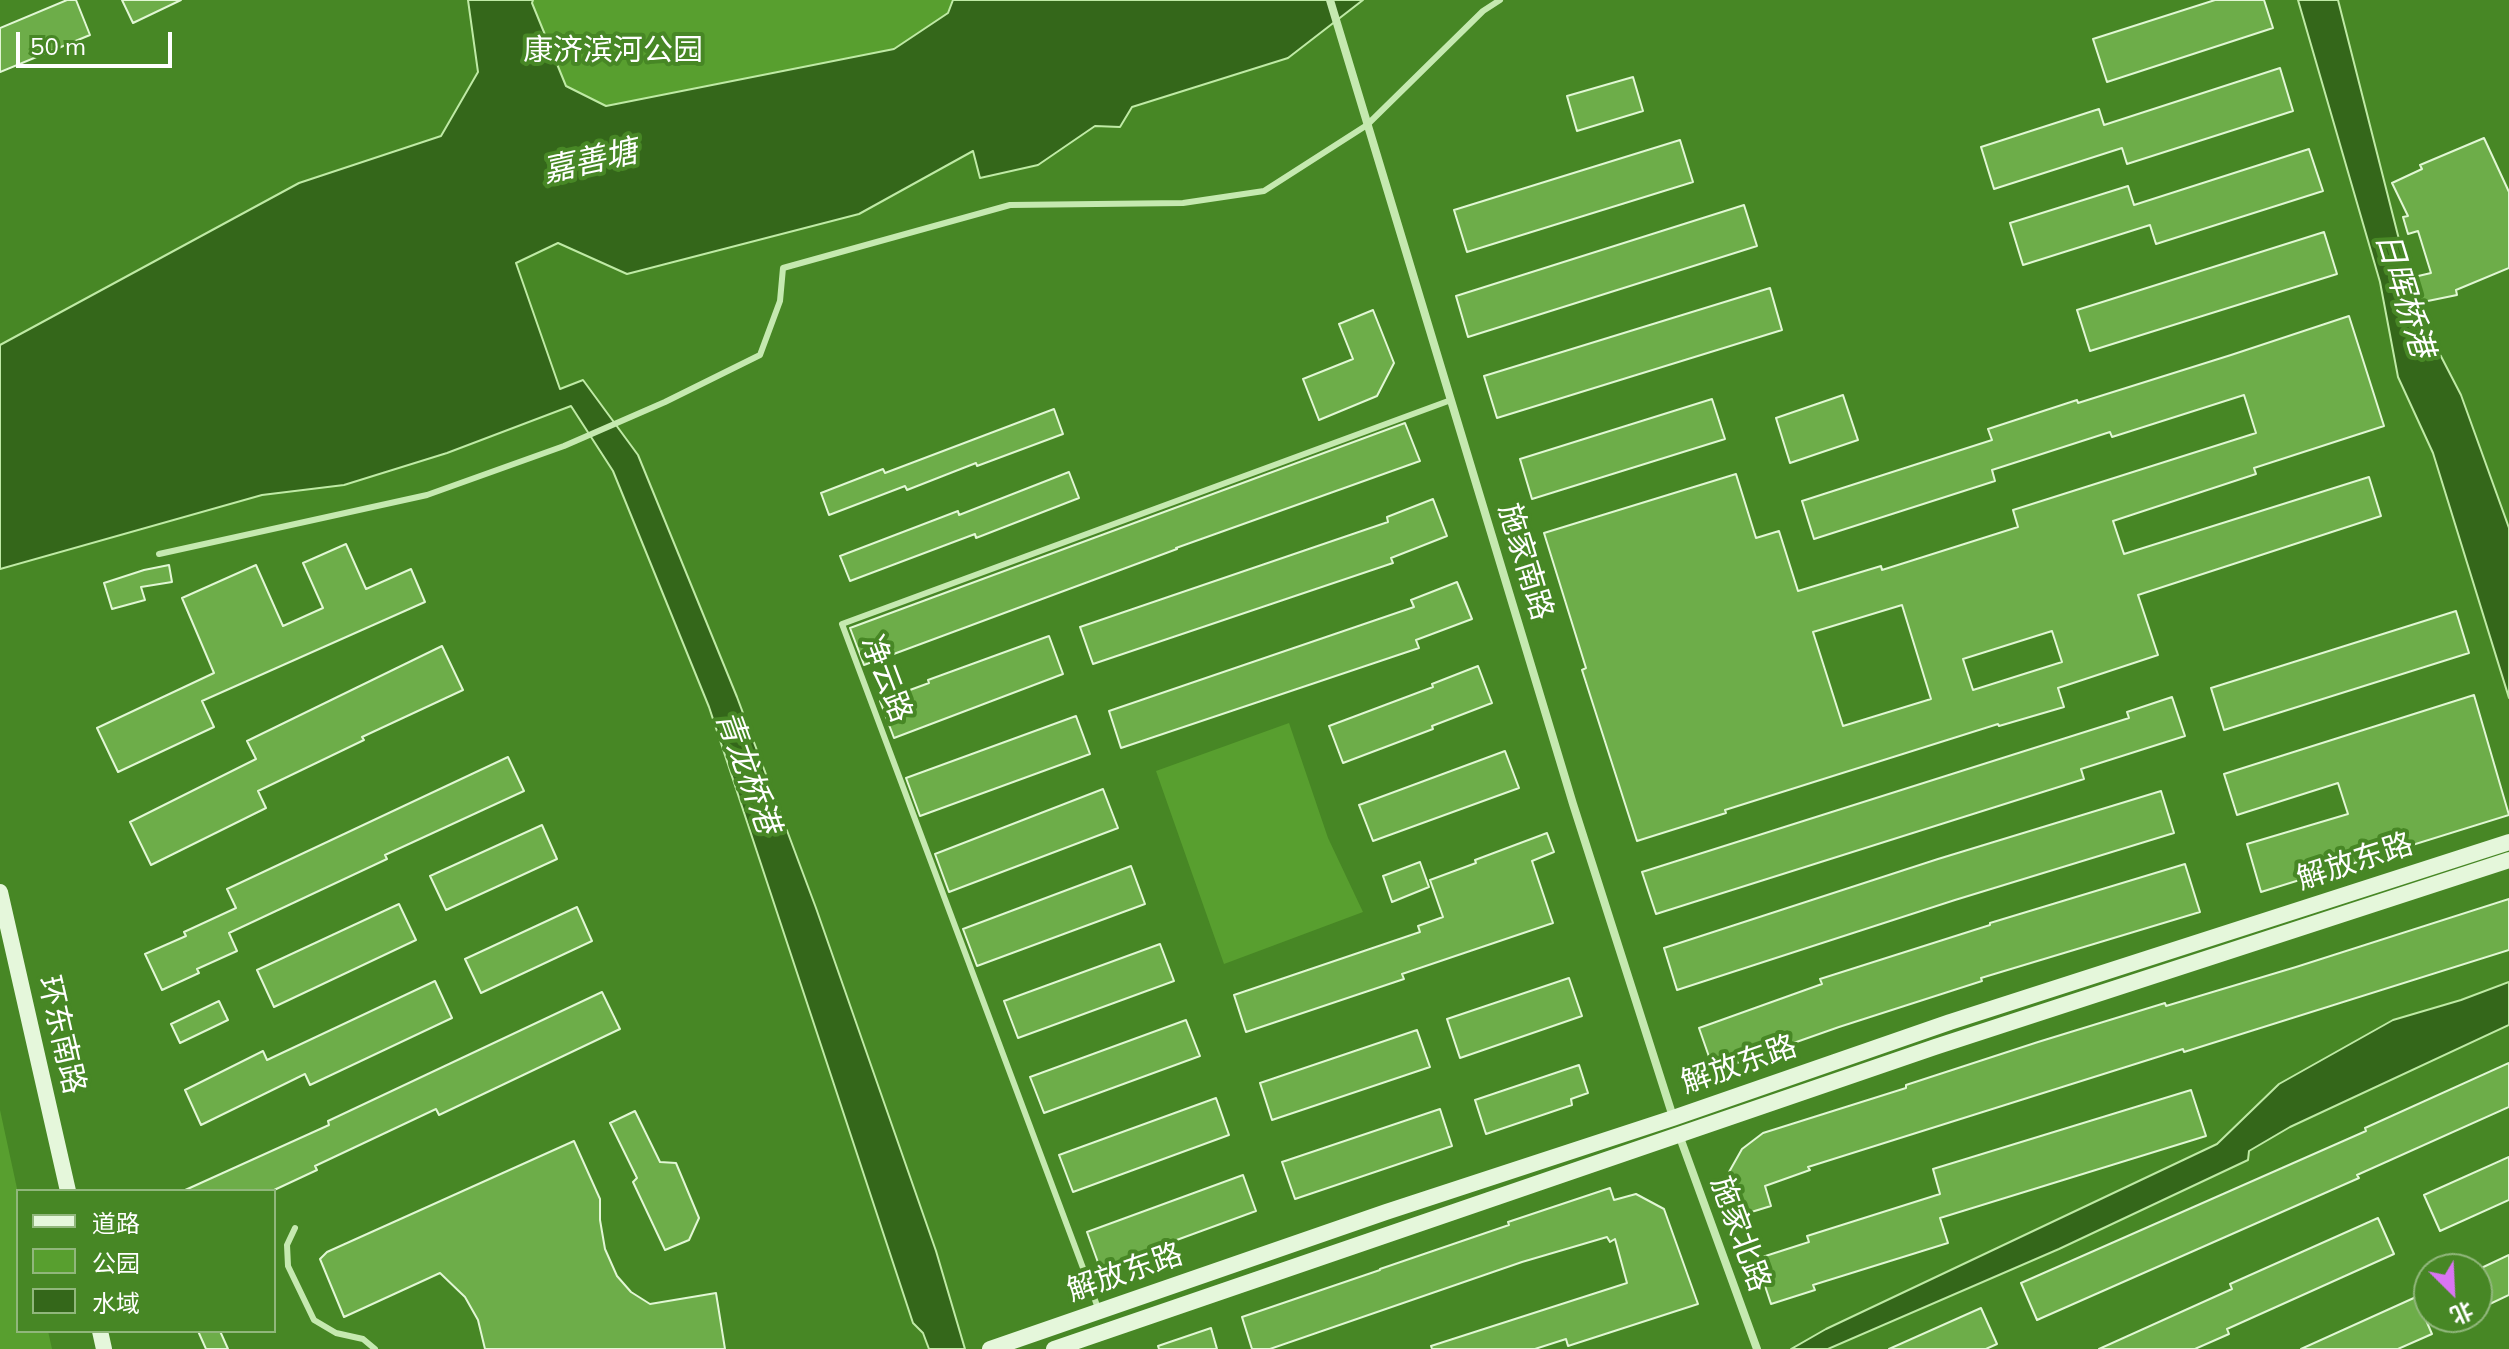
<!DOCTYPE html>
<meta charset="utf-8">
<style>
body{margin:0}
#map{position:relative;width:2509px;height:1349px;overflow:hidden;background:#478725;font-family:Mulish,"Noto Sans SC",sans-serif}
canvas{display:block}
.legend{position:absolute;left:16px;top:1189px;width:260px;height:144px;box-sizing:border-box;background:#478725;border:2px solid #91b77c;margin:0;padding:10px 14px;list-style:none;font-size:24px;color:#fff}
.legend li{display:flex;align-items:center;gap:16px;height:40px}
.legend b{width:40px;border:2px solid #91b77c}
.north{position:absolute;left:2413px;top:1253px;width:80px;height:80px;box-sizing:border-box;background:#478725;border:2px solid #91b77c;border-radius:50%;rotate:156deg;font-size:22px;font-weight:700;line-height:32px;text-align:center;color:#fff}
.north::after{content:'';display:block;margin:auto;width:28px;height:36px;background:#d975f3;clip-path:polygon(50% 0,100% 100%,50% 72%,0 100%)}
.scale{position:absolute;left:16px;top:32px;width:156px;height:36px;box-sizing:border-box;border:4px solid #fff;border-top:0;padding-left:10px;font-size:24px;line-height:28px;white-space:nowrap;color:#fff;-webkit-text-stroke:6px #478725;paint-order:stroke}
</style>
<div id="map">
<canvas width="2509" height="1349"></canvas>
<ul class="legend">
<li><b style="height:10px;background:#e5f7db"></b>道路</li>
<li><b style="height:22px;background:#589f2f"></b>公园</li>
<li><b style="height:22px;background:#34671a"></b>水域</li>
</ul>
<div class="north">北</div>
<div class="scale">50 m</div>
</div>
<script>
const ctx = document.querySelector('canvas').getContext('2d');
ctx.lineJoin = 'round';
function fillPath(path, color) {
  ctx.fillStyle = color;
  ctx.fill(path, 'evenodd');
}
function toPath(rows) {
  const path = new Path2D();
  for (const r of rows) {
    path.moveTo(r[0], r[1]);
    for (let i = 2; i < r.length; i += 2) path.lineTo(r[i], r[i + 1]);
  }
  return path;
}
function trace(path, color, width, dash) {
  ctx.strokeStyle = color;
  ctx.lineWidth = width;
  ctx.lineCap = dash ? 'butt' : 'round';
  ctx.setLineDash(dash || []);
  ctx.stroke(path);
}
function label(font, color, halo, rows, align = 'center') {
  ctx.font = font + ' Mulish,"Noto Sans SC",sans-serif';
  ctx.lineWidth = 8;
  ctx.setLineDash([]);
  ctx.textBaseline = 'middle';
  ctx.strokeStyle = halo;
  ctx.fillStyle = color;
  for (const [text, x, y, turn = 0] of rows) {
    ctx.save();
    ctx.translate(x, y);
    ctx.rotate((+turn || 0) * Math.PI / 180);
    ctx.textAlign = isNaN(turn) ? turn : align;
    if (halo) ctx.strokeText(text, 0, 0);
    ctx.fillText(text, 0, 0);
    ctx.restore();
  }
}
fillPath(toPath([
 [533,0,953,0,948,13,894,49,606,106,566,86,532,3],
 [1289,723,1328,838,1363,912,1224,964,1156,771],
 [0,1110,18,1193,18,1331,48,1331,52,1349,0,1349]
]), '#589f2f');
const water = toPath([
 [468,0,533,0,532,3,566,86,606,106,894,49,948,13,953,0,1363,0,1288,58,1132,107,1120,127,1095,126,1038,165,980,178,973,151,859,214,627,274,558,243,516,263,560,389,583,380,638,455,737,697,816,908,936,1251,965,1349,929,1349,923,1333,913,1323,709,707,613,471,571,406,447,453,344,485,262,495,0,569,0,345,299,183,441,136,478,72,468,0],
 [2298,0,2338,0,2417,310,2461,395,2509,528,2509,698,2433,453,2398,377,2380,282,2298,0],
 [2509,982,2509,1025,2290,1127,2249,1151,2248,1160,2059,1249,1828,1349,1791,1349,1826,1329,2217,1144,2279,1084,2393,1020,2461,1000,2509,982]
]);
fillPath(water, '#34671a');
trace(water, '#bfeaa5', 2);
const building = toPath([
 [67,0,76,0,90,35,0,72,0,28,67,0],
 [122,0,181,0,133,23,122,0],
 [2215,0,2264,0,2273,28,2107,82,2093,39,2215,0],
 [2280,68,2293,111,2127,164,2122,148,1994,189,1981,147,2099,109,2104,125,2280,68],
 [1633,77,1643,111,1577,131,1567,96,1633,77],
 [2484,138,2509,192,2509,268,2456,290,2457,295,2418,303,2414,277,2431,273,2418,231,2408,234,2403,217,2408,216,2392,183,2422,169,2420,165,2484,138],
 [1680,140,1693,182,1467,252,1454,210,1680,140],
 [2309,149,2323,191,2156,244,2150,225,2023,265,2010,223,2128,186,2134,205,2309,149],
 [1744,205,1757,246,1468,337,1456,296,1744,205],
 [2324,232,2337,274,2090,351,2077,310,2324,232],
 [1770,288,1782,330,1497,418,1484,376,1770,288],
 [1373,310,1394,363,1377,396,1319,420,1303,379,1353,359,1339,324,1373,310],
 [2349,316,2384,426,2254,468,2256,474,2113,521,2124,554,2369,477,2381,516,2138,595,2158,655,2058,688,2064,707,1999,726,1998,724,1725,810,1726,813,1637,841,1582,670,1586,668,1544,533,1736,474,1756,538,1779,531,1798,591,1881,566,1882,570,2018,527,2013,510,2256,433,2244,395,2112,437,2110,432,1992,470,1995,481,1814,539,1802,501,1992,440,1988,429,2077,400,2078,403,2231,355,2349,316],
 [1902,605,1931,699,1843,726,1813,632,1902,605],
 [2052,631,2062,662,1973,690,1963,659,2052,631],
 [1843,395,1858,440,1790,463,1776,418,1843,395],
 [1712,399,1725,439,1532,499,1520,459,1712,399],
 [1054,409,1063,434,977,466,976,463,907,490,905,486,829,515,821,493,883,469,885,473,1054,409],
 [1405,423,1420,461,1176,548,1177,549,864,665,850,628,1405,423],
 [1069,472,1079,498,976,538,975,534,850,581,840,556,958,511,959,515,1069,472],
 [1433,499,1447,536,1391,558,1393,563,1093,664,1080,627,1388,522,1387,517,1433,499],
 [346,544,366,589,411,569,425,602,202,701,214,727,118,772,97,728,214,673,182,598,256,565,283,626,323,608,303,563,346,544],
 [169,565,172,582,141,587,145,600,112,609,104,583,144,570,169,565],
 [1457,582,1472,619,1416,640,1419,648,1121,748,1109,711,1414,607,1411,600,1457,582],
 [2456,611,2469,653,2224,730,2211,688,2456,611],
 [1049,636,1063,674,894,738,880,701,929,683,928,680,1049,636],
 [442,646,463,690,362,737,364,740,258,791,266,808,151,865,130,822,256,759,247,741,442,646],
 [1478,666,1492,703,1432,726,1433,729,1343,763,1329,726,1433,687,1432,684,1478,666],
 [2474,695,2509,815,2261,892,2247,844,2348,814,2338,783,2237,815,2224,774,2474,695],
 [2172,697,2185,736,2081,769,2084,779,1656,914,1642,872,2129,718,2127,712,2172,697],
 [1076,716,1090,754,920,816,906,778,1076,716],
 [1505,751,1519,788,1373,841,1359,805,1505,751],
 [508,757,524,791,385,855,387,859,229,933,237,951,197,969,199,973,162,990,145,954,186,936,184,932,236,908,227,889,508,757],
 [1103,789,1118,828,949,892,935,854,1103,789],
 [2161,791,2174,833,1955,900,1677,990,1664,948,1938,859,2161,791],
 [542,825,557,859,446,910,430,876,542,825],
 [1547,833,1554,852,1532,861,1553,923,1402,974,1404,979,1246,1032,1234,995,1420,932,1418,926,1443,917,1430,880,1476,863,1475,860,1547,833],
 [1420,862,1429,887,1392,902,1383,876,1420,862],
 [2185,864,2200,912,1981,978,1982,981,1839,1027,1714,1071,1699,1028,1822,984,1820,979,1990,925,1990,923,2185,864],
 [1131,866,1145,904,977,966,963,929,1131,866],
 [2509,899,2509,950,2184,1052,2183,1049,1808,1167,1810,1170,1765,1186,1771,1206,1735,1217,1727,1190,1729,1172,1742,1149,1763,1133,1906,1088,1906,1085,2038,1042,2165,1003,2166,1006,2296,967,2509,899],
 [399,904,416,940,274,1007,257,970,399,904],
 [577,907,592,941,481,993,465,959,577,907],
 [1160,944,1174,981,1018,1038,1004,1001,1160,944],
 [1569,978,1582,1016,1460,1058,1447,1019,1569,978],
 [435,981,452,1018,310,1085,305,1074,201,1125,185,1090,263,1051,267,1060,435,981],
 [602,992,620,1029,439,1115,436,1109,315,1166,317,1170,272,1191,183,1191,329,1125,328,1121,602,992],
 [219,1001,228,1020,180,1043,171,1024,219,1001],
 [1186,1020,1200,1056,1044,1113,1030,1077,1186,1020],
 [1417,1030,1430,1067,1272,1120,1260,1083,1417,1030],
 [2509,1063,2509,1107,2357,1175,2359,1178,2037,1320,2021,1283,2366,1131,2365,1128,2509,1063],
 [1579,1065,1588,1093,1571,1099,1572,1105,1486,1134,1475,1100,1579,1065],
 [2191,1090,2206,1136,1940,1218,1948,1243,1813,1285,1815,1290,1771,1304,1756,1259,1809,1242,1807,1236,1940,1194,1933,1169,2191,1090],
 [1216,1098,1229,1135,1073,1192,1059,1155,1216,1098],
 [1440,1109,1452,1146,1295,1199,1282,1162,1440,1109],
 [635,1111,660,1162,676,1163,699,1218,689,1240,665,1250,633,1182,637,1178,610,1123,635,1111],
 [574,1141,600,1199,600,1220,605,1249,617,1276,631,1292,650,1304,716,1293,725,1349,485,1349,478,1320,465,1297,440,1273,344,1317,320,1259,327,1252,574,1141],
 [2509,1157,2509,1200,2440,1231,2424,1195,2509,1157],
 [1243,1175,1256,1211,1100,1268,1087,1232,1243,1175],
 [1610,1188,1614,1200,1636,1194,1664,1209,1698,1304,1568,1346,1566,1339,1535,1349,1432,1349,1431,1346,1627,1283,1615,1239,1610,1242,1607,1237,1522,1262,1270,1349,1252,1349,1242,1317,1380,1270,1380,1269,1509,1225,1508,1222,1610,1188],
 [2378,1218,2394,1254,2227,1329,2229,1334,2195,1349,2099,1349,2232,1289,2230,1284,2378,1218],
 [2509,1255,2509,1295,2477,1310,2477,1270,2509,1255],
 [2416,1297,2432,1334,2398,1349,2301,1349,2416,1297],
 [1981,1308,1997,1344,1986,1349,1889,1349,1981,1308],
 [1211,1328,1217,1349,1159,1349,1158,1346,1211,1328],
 [198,1331,220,1331,228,1349,206,1349,198,1331]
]);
fillPath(building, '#6dad49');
trace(building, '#e1f7d4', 2);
trace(toPath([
 [159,554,427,495,564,446,665,402,760,355,780,301,783,268,1010,205,1183,203,1264,191,1367,125,1483,11,1500,0],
 [295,1228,287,1245,288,1266,314,1320,336,1333,363,1339,375,1349],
 [1098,1308,842,624,1451,400]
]), '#c5e9b0', 6);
trace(toPath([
 [1330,0,1573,804,1674,1120],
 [1678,1132,1757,1349]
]), '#c5e9b0', 8);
trace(toPath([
 [0,892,68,1191],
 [100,1331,104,1349],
 [990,1349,1386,1212,1673,1118,1950,1022,2509,842],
 [1054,1349,1935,1047,2509,860]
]), '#e5f7db', 16);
label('30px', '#fff', '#478725', [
 ["康济滨河公园",613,51]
]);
label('30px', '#fff', '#478725', [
 ["施家南路",1525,562,73],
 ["净云路",886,679,69],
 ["解放东路",2355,862,-18],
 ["环东南路",61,1035,77],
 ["解放东路",1739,1065,-19],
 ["施家北路",1740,1234,70],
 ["解放东路",1125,1273,-19]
]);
label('italic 32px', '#fff', '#478725', [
 ["嘉善塘",590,162,-13],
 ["日晖桥港",2404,295,73],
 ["青龙桥港",747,772,70]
]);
</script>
